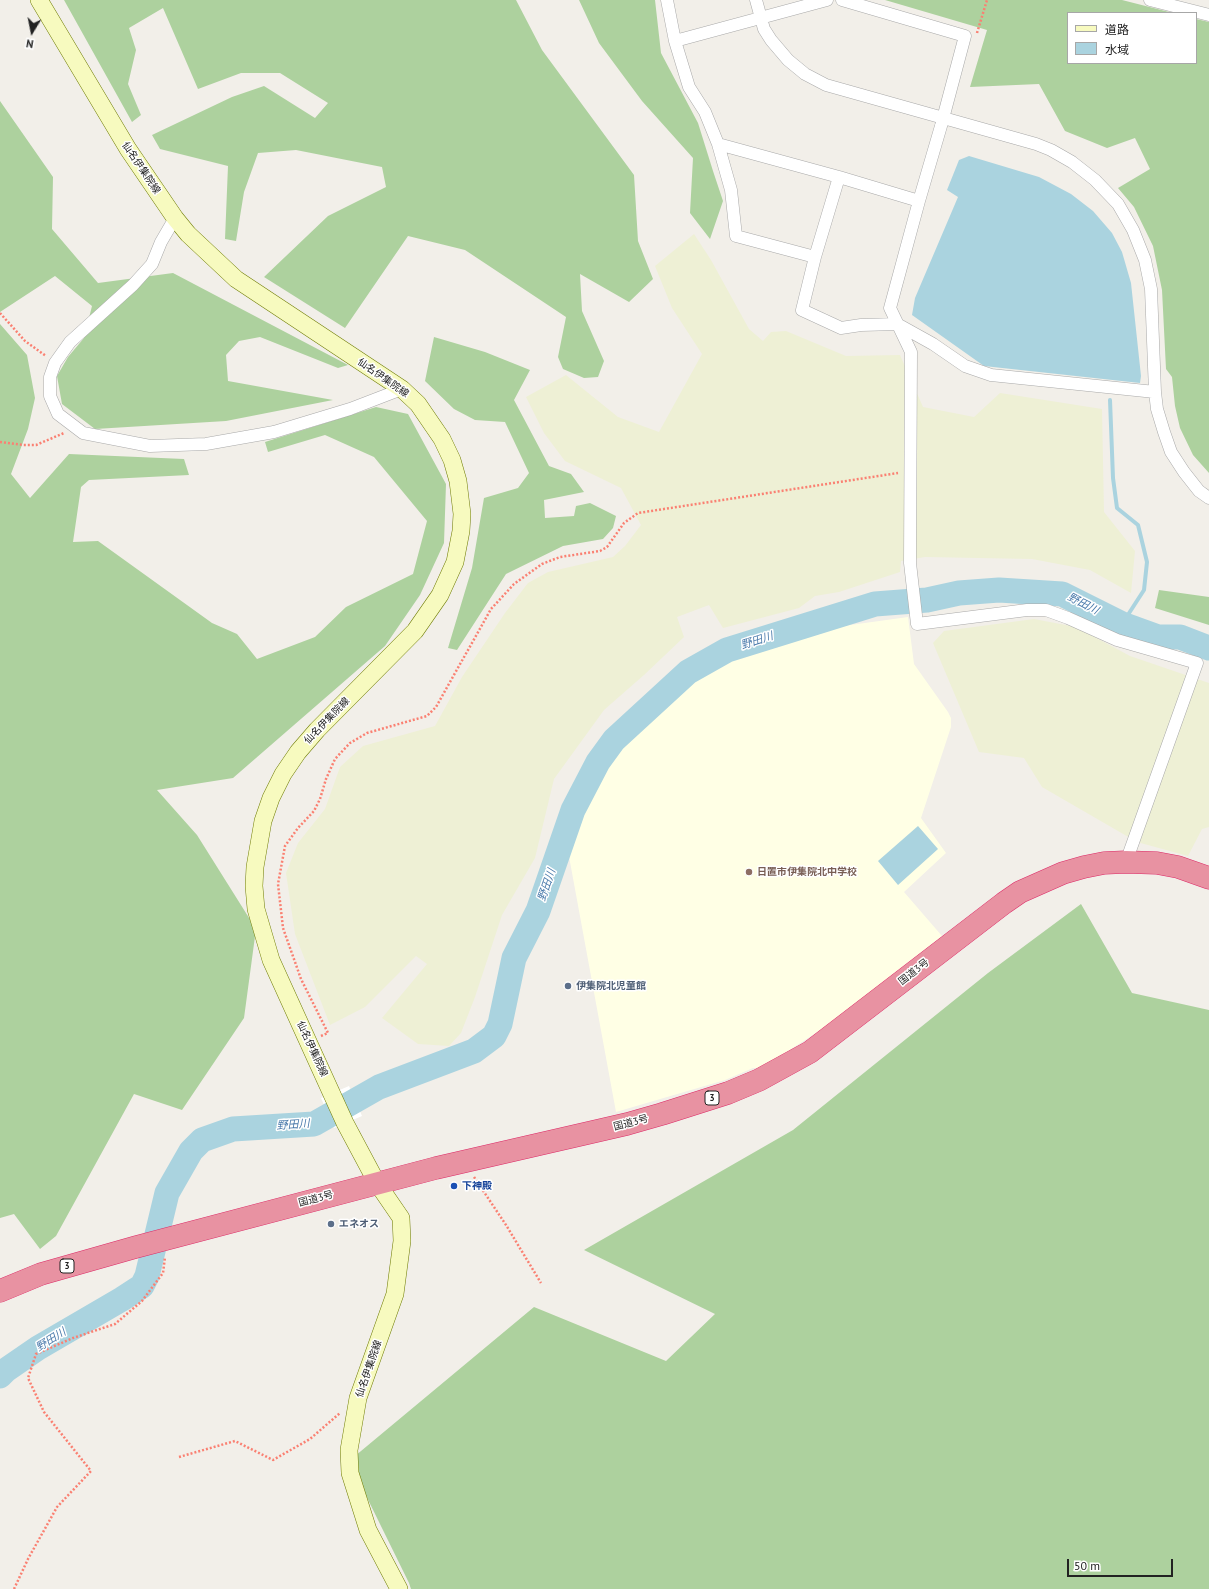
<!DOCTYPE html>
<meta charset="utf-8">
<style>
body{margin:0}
#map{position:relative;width:1209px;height:1589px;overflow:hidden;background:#f2efe9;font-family:"PT Sans","Noto Sans JP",sans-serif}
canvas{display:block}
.legend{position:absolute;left:1067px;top:12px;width:130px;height:52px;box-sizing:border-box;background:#fff;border:1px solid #a7a7a7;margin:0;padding:5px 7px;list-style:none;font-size:12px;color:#222}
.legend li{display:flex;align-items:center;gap:8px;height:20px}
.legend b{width:20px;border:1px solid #a7a7a7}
.north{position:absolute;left:12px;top:12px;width:40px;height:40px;-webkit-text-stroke:3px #fff;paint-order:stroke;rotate:190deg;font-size:11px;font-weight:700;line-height:16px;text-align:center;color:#222}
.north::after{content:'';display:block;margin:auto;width:14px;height:18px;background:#222;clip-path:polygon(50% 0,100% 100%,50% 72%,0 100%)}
.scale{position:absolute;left:1067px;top:1559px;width:106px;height:18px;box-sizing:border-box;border:2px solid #222;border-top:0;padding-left:5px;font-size:12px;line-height:14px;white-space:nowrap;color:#222;-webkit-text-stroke:3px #fff;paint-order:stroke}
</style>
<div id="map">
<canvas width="1209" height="1589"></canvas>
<ul class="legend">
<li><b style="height:5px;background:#f7fabf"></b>道路</li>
<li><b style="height:11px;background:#aad3df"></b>水域</li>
</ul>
<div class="north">N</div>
<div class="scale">50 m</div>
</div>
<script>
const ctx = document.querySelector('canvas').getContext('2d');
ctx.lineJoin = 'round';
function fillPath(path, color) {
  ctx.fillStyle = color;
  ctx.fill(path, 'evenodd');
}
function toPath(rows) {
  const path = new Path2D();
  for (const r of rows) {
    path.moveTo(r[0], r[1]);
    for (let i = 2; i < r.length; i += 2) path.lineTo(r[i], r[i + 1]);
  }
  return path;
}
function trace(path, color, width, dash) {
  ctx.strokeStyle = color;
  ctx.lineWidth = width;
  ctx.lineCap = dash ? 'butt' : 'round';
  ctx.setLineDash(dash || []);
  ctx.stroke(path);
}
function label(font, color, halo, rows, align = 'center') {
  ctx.font = font + ' "PT Sans","Noto Sans JP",sans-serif';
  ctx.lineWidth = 3;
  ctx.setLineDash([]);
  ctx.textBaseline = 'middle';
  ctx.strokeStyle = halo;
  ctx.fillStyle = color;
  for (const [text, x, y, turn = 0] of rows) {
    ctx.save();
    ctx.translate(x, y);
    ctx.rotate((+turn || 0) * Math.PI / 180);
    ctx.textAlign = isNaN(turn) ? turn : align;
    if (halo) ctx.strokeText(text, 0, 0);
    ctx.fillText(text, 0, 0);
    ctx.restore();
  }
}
fillPath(toPath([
 [908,617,914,664,948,712,951,718,951,727,921,818,946,853,904,892,942,936,828,1025,762,1068,753,1068,725,1080,616,1112,568,851,572,829,617,754,635,732,703,673,732,657,836,627]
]), '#ffffe5');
fillPath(toPath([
 [694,234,711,260,749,329,763,341,771,332,786,331,846,356,900,355,923,407,974,417,1000,393,1102,409,1104,512,1135,551,1131,593,1090,570,1032,559,925,557,901,561,900,572,839,592,815,596,799,608,723,628,709,605,677,617,684,637,644,675,604,710,554,779,535,858,502,915,475,997,461,1033,449,1046,418,1044,382,1018,427,964,416,956,365,1007,330,1025,295,934,286,873,298,843,325,809,340,767,363,746,435,726,462,677,505,613,528,583,548,572,613,557,625,546,641,525,621,488,565,461,544,433,526,397,566,375,618,417,659,432,702,354,672,308,655,266],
 [1034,619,1076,627,1130,656,1209,683,1209,827,1202,829,1188,856,1137,842,1042,787,1024,758,979,752,933,643,944,631]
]), '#eef0d5');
fillPath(toPath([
 [64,0,516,0,542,50,634,175,638,241,653,279,629,302,580,274,582,311,604,361,598,377,584,378,563,369,558,357,566,317,465,250,408,236,345,328,264,277,328,216,386,187,382,167,296,150,258,153,244,192,236,241,225,239,228,166,160,149,152,135,232,97,264,86,315,118,328,103,280,73,241,73,198,89,163,8,129,28,136,50,128,84,141,115,132,122],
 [579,0,655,0,661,53,698,123,713,171,723,201,710,239,690,213,693,158,642,101,599,43],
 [885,0,1122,0,1173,13,1068,13,1068,63,1196,63,1196,19,1209,22,1209,473,1193,455,1180,428,1175,406,1172,377,1166,369,1162,290,1153,246,1134,207,1118,188,1150,169,1135,138,1107,148,1065,131,1039,84,970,87,987,30],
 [0,101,53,177,52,229,98,283,173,273,348,365,338,368,260,337,239,341,226,355,228,381,333,400,226,421,95,429,62,404,57,376,68,357,84,338,92,306,55,276,0,312],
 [0,324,27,355,35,398,28,429,11,474,30,498,69,454,184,459,189,475,89,480,81,487,73,542,98,541,212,623,237,634,257,659,315,637,346,607,413,574,427,521,374,457,325,435,268,452,265,442,376,407,408,414,446,484,444,543,420,595,385,646,233,778,157,790,197,835,256,929,244,1018,182,1110,134,1094,56,1236,40,1249,14,1214,0,1218],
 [434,337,485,352,530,370,514,400,549,466,571,474,584,492,544,500,545,518,574,516,576,506,590,503,616,516,613,528,603,539,563,546,506,574,457,650,448,648,472,568,484,498,518,488,529,473,505,422,475,420,454,409,425,381],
 [1159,590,1209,597,1209,625,1155,608],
 [1081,904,1132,993,1209,1010,1209,1589,411,1589,409,1583,349,1461,534,1307,666,1361,715,1314,584,1250,793,1130,988,973]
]), '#add19e');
fillPath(toPath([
 [969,156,1039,177,1071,194,1093,211,1112,233,1122,252,1131,283,1141,376,1140,383,984,366,912,315,915,298,958,197,947,190,959,160],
 [918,826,938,849,898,885,878,861]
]), '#aad3df');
fillPath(toPath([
 [349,1086,362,1116,334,1128,321,1098]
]), '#fff');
trace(toPath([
 [1110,400,1113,478,1117,508,1138,525,1147,562,1144,590,1122,624]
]), '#aad3df', 4);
trace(toPath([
 [0,1376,6,1370,38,1348,122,1299,142,1286,147,1276,167,1193,191,1151,202,1140,233,1129,314,1124,379,1087,474,1051,494,1036,500,1024,514,958,538,911,573,810,598,762,614,740,688,672,727,650,875,604,927,600,959,593,999,590,1062,594,1122,624,1158,637,1180,637,1209,648]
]), '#aad3df', 25);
const street = toPath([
 [667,0,675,41,689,87,705,112,718,144,731,190,736,236,815,257,802,310,841,328,861,325,897,324,933,344,965,366,991,375,1155,392],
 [756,0,764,29,771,40,788,60,805,74,826,85,1036,144,1051,150,1072,162,1095,180,1118,204,1133,230,1145,260,1151,289,1155,392,1157,409,1164,432,1171,452,1184,472,1199,491,1209,498],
 [842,0,965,36,941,126,919,201,890,308,911,352,910,563,917,624,1027,610,1046,610,1068,618,1117,640,1197,663,1126,862],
 [1150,0,1209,15],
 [675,41,827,0],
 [718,144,839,177,919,201],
 [175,218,161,242,152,264,133,285,70,342,55,363,50,377,50,396,58,414,83,433,150,446,206,444,274,432,350,409,402,389],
 [815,257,839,177]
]);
const secondary = toPath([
 [39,0,128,149,175,218,188,234,236,279,402,389,418,404,442,439,452,460,458,481,462,514,461,531,455,562,440,595,415,631,317,730,298,752,283,774,271,798,263,821,255,867,254,886,256,909,271,960,345,1123,377,1183,401,1218,402,1241,395,1294,358,1398,349,1450,350,1473,368,1530,399,1589]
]);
const highway = toPath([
 [0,1291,41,1274,136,1247,436,1168,627,1124,662,1114,728,1093,759,1080,810,1052,1004,903,1020,892,1063,873,1084,867,1104,863,1126,862,1157,863,1178,867,1209,878]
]);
trace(street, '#a9a9a9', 13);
trace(secondary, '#707d05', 18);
trace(highway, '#dc2a67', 23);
trace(toPath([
 [977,33,987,0],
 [0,313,25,341,46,356],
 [0,442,23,445,36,445,64,433],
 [321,1036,328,1033,301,979,283,928,278,884,285,846,298,828,314,811,320,799,326,779,335,759,350,743,367,733,427,716,436,707,491,609,514,584,542,564,560,557,600,551,607,547,624,523,638,513,898,473],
 [474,1177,506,1225,541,1283],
 [179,1457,235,1441,273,1460,310,1439,340,1413],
 [14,1589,28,1559,57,1507,91,1471,44,1412,28,1378,36,1354,73,1338,115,1324,142,1301,163,1273,165,1257]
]), '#fa8072', 2.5, [2, 2]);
trace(street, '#fff', 12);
trace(secondary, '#f7fabf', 17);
trace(highway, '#e892a2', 22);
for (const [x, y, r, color] of [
 [749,872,4,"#8d6e63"],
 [568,986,4,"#5c6f8a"],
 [454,1186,4,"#1a4fb4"],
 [331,1224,4,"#5c6f8a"]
]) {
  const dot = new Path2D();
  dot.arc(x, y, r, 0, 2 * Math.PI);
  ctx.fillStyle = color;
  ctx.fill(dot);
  trace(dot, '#fff', 1.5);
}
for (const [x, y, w] of [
 [712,1098,14],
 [67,1266,14]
]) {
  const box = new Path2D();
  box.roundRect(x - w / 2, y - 7, w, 14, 3);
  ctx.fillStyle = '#fff';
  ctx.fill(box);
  trace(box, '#222', 1);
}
label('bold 9px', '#222', null, [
 ["3",712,1098],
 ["3",67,1266]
]);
label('10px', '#222', '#fff', [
 ["仙名伊集院線",141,168,56],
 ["仙名伊集院線",383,378,35],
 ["仙名伊集院線",327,721,-46],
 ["国道3号",914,972,-38],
 ["仙名伊集院線",312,1049,65],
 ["国道3号",631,1123,-15],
 ["国道3号",316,1199,-15],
 ["仙名伊集院線",369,1369,-71]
]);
label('bold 10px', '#785e54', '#fff', [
 ["日置市伊集院北中学校",757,872]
], 'left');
label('bold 10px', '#4e5e75', '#fff', [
 ["伊集院北児童館",576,986],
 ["エネオス",339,1224]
], 'left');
label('bold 10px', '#164399', '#fff', [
 ["下神殿",462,1186]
], 'left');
label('italic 11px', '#4a7aab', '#fff', [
 ["野田川",1083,604,27],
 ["野田川",757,641,-18],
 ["野田川",547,885,-71],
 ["野田川",293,1125,-4],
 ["野田川",51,1340,-32]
]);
</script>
